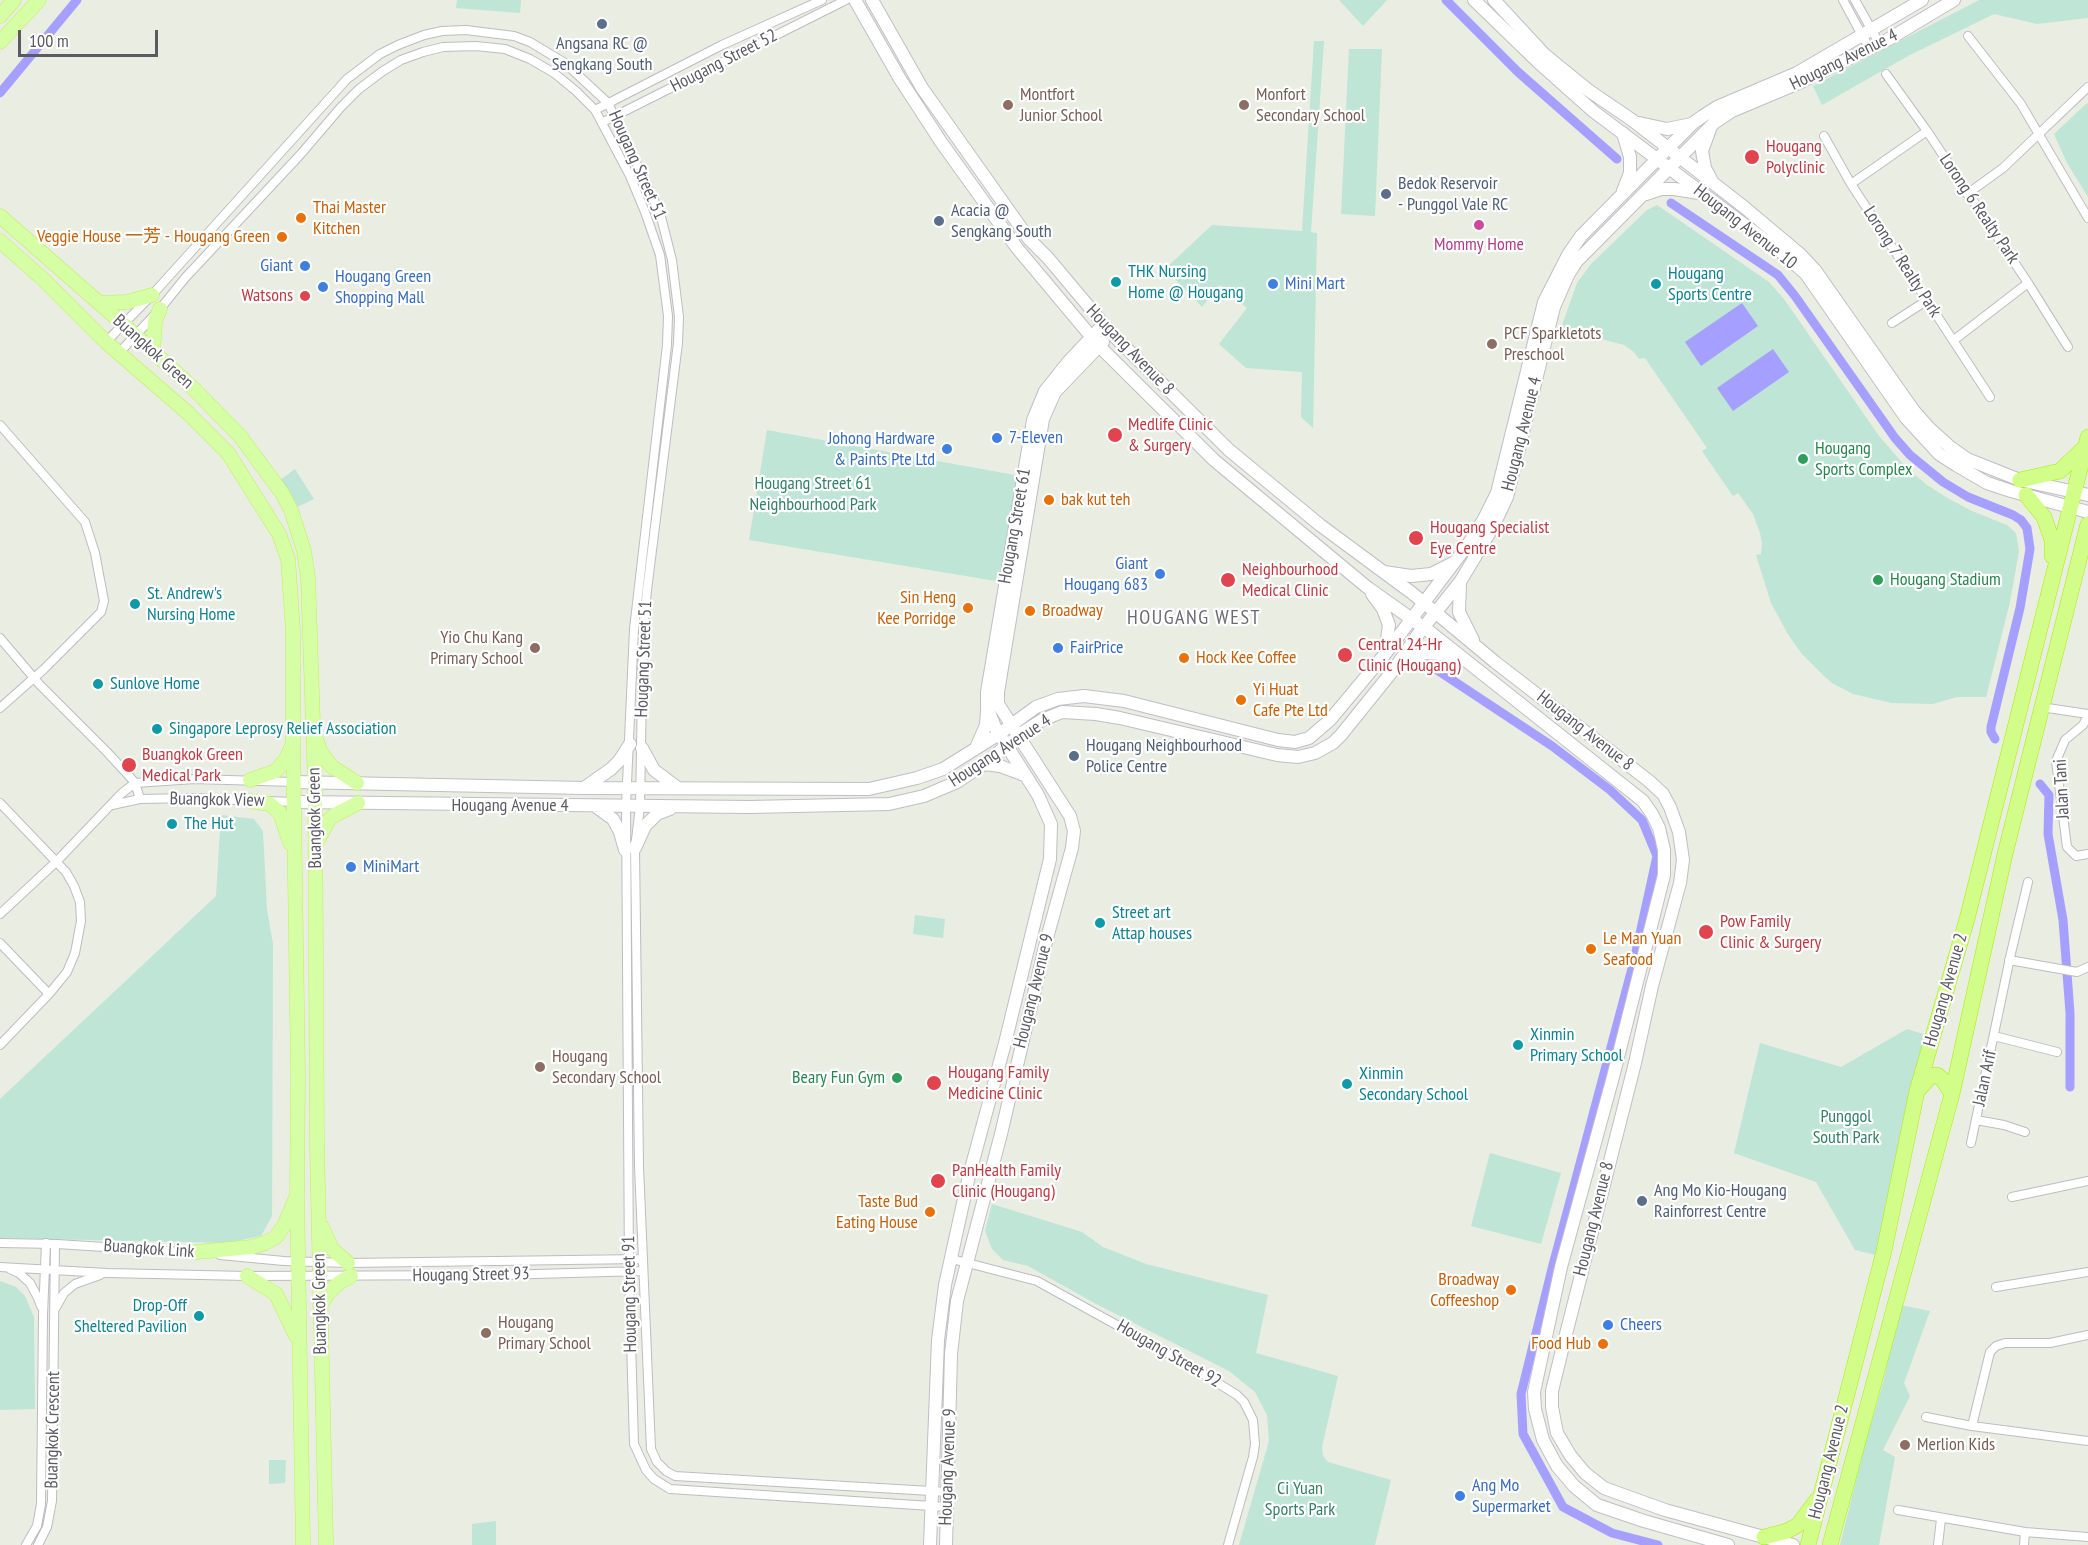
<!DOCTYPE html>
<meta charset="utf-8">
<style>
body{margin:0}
#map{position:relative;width:2088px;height:1545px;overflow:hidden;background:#e9ede2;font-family:"PT Sans Narrow",sans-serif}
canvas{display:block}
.scale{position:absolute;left:18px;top:30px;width:140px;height:27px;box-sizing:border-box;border:3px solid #5c5a63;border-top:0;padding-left:8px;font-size:18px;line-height:21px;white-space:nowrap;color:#5c5a63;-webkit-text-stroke:4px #fff;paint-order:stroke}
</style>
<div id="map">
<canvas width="2088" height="1545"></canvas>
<div class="scale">100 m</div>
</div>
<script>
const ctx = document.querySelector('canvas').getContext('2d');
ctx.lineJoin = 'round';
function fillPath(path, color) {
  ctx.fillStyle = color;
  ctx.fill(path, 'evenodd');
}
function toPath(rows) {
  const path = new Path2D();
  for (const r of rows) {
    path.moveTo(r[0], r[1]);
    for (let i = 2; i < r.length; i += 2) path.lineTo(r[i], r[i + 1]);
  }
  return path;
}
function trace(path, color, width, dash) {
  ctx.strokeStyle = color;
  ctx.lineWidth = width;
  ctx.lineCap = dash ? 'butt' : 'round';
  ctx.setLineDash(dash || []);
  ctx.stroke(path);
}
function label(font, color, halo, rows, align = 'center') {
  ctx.font = font + ' "PT Sans Narrow","Noto Sans SC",sans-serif';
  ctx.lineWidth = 4.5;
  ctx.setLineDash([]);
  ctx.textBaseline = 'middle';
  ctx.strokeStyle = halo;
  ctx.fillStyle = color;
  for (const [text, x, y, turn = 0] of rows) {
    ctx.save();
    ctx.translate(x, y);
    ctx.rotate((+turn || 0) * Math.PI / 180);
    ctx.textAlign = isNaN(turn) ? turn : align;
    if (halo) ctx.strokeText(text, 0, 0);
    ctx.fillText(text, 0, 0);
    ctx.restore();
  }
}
fillPath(toPath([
 [457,0,521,0,520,13,456,8],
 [1339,0,1387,0,1363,26],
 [1979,0,2088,0,2088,18,2037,24,1994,14,1908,56,1822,105,1813,86],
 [1314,41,1324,41,1311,232,1317,233,1313,428,1301,417,1302,372,1246,368,1219,344,1247,308,1220,285,1202,307,1165,269,1212,225,1302,231],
 [1349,49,1382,49,1375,216,1341,214],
 [2087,103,2088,104,2088,197,2067,163,2054,134],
 [1657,205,1769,282,1784,299,1879,436,1906,467,1927,485,1949,499,1972,511,2007,525,2016,533,2019,551,2010,602,1986,697,1957,697,1932,704,1892,703,1853,694,1832,683,1823,675,1802,654,1789,636,1771,603,1756,555,1761,554,1762,543,1760,533,1753,514,1738,493,1733,496,1702,451,1707,448,1645,358,1639,359,1634,352,1624,345,1561,328,1577,283,1591,264,1647,210],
 [767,430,1020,476,1002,582,749,540],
 [295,469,314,499,291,510,276,483],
 [221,815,254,819,263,831,267,910,273,944,272,1216,261,1236,228,1243,0,1238,0,1099,216,896],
 [915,915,945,919,943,938,913,934],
 [1907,1029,1932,1037,1876,1255,1855,1250,1816,1182,1734,1153,1760,1043,1841,1067],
 [1490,1153,1561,1173,1541,1244,1471,1226],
 [992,1204,1082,1232,1103,1247,1146,1264,1268,1295,1256,1353,1338,1376,1322,1447,1323,1456,1328,1462,1391,1480,1375,1545,1239,1545,1269,1441,1267,1415,1255,1392,1229,1371,1098,1305,1028,1266,1003,1260,992,1249,985,1231],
 [0,1281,16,1287,25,1296,34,1317,35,1409,0,1410],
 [1900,1305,1930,1311,1904,1383,1910,1396,1883,1450,1895,1457,1879,1545,1840,1545,1864,1448,1884,1379],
 [269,1460,286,1460,285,1483,269,1484],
 [496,1521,496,1545,472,1545,472,1524]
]), '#bee5d6');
fillPath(toPath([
 [1742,303,1758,326,1701,366,1685,342],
 [1773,349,1789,372,1733,411,1717,388]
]), '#a5a0ff');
trace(toPath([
 [1446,0,1518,72,1617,159],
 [0,93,77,0],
 [1671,203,1778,275,1795,296,1895,438,1910,455,1943,482,1968,497,2013,515,2021,520,2027,528,2030,549,2020,608,1991,727,1991,732,1995,739],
 [1428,664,1552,746,1610,790,1642,820,1657,856,1634,961,1553,1265,1521,1394,1523,1434,1563,1507,1612,1533,1658,1545],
 [2040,784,2049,795,2048,834,2063,920,2070,1013,2070,1087]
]), '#a5a0ff', 9);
const street = toPath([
 [1843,0,1869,48],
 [1855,0,1879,43],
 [1968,36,2021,104,2088,218],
 [1886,74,1927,131,2028,283,2068,347],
 [595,110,722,45,822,0],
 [603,122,846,0],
 [1824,136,1851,184,1990,397],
 [1851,184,1927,131],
 [1967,194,2003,168,2088,87],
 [1892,323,1926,301],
 [1954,340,2028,283],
 [106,342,152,295,347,79,380,54,398,45,424,35,442,31,466,30,514,36,530,42,565,63,608,103,660,213,672,260,679,317,678,343,647,590,643,631,640,806,635,848,639,1166,651,1449,657,1462,666,1471,675,1476,948,1492],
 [119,353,160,309,185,278,300,155,341,107,359,89,383,71,401,60,423,52,443,47,476,46,505,49,530,59,554,73,576,91,595,110,630,176,645,212,660,255,668,316,667,345,634,629,626,805,629,1272,634,1444,646,1470,654,1479,670,1489,947,1507],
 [0,425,85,522,95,553,104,601,101,612,44,669,0,708],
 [0,638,40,685,107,752,130,777,135,783,140,799],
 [2041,707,2088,714],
 [2088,716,2083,725,2065,740,2056,761,2067,847,2076,856,2088,854],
 [268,801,294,802],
 [0,803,66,872,74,886,80,902,81,921,75,953,67,972,49,994,0,1045],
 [112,805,140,799,194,798,255,801],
 [0,914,56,862,122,793,135,783,195,779,294,782],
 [0,943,49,994],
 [2009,960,2077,972,2088,967],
 [1994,1036,2057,1052],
 [1976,1120,2004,1125,2025,1132],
 [1971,1143,2011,953,2028,882],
 [2012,1197,2088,1181],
 [0,1243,57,1244,198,1253],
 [220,1255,284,1261,348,1263,642,1259],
 [952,1259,1037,1281,1182,1361,1237,1395,1244,1402,1253,1420,1255,1444,1253,1457,1228,1545],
 [0,1267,107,1273,247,1276,500,1275,643,1271],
 [10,1269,19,1273,30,1283,38,1298,41,1306],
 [1996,1287,2088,1272],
 [55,1309,64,1293,75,1284,100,1275],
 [1926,1417,1972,1426,2088,1441],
 [1972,1426,1990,1352,1996,1346,2005,1343,2050,1343,2088,1335],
 [1898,1510,2025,1532,2088,1537],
 [26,1545,37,1526,41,1504,43,1315,46,1243],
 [38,1545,47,1527,52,1501,55,1244],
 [1938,1545,1941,1519],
 [2024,1545,2025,1532]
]);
const secondary = toPath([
 [855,0,900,79,941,142,1017,248,1099,346,1214,460,1244,485,1368,588,1430,632,1643,801,1652,814,1659,828,1664,850,1664,875,1613,1077,1561,1267,1534,1392,1535,1409,1543,1440,1557,1466,1574,1486,1597,1505,1644,1521,1728,1545],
 [872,0,922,88,1029,239,1048,258,1111,333,1229,450,1320,525,1412,593,1495,662,1649,781,1663,794,1670,807,1679,832,1683,860,1680,883,1652,986,1635,1063,1564,1342,1552,1391,1552,1407,1557,1433,1570,1455,1585,1473,1604,1488,1665,1510,1793,1545],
 [1474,0,1538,62,1593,111,1782,253,1806,274,1906,418,1939,454,1956,465,1987,483,2011,491,2088,512],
 [1494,0,1545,55,1588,90,1632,120,1744,207,1800,254,1815,270,1914,411,1929,428,1950,447,1967,459,2020,480,2088,495],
 [1639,123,1667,129,1692,124],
 [1710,129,1702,151,1705,168,1712,181],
 [1623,191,1630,173,1630,157,1623,133],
 [1646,194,1661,189,1674,189,1699,193],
 [1384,572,1411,576,1431,574,1451,564],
 [1460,583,1459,612,1473,640],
 [1372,594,1383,609,1389,625,1385,653],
 [1399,666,1413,657,1425,653,1441,654,1458,658],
 [642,748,654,770,678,788],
 [976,748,986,725,987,711],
 [984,764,1000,766,1024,775],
 [294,782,584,788,869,789,917,778,943,769,999,734,1036,707,1058,699,1084,696,1124,701,1278,740,1295,742,1309,738,1330,720,1385,654,1469,543,1484,519,1497,493,1544,302,1568,255,1581,236,1693,123,1703,116,1717,107,1797,73,1922,0],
 [584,788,611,769,619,761,630,744],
 [294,802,749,807,889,804,924,796,957,782,984,764,1025,731,1042,720,1062,712,1096,714,1120,718,1277,755,1298,757,1315,753,1333,743,1341,735,1395,668,1419,633,1460,582,1493,527,1507,497,1554,307,1568,275,1577,261,1714,123,1732,111,1801,82,1889,39,1954,0],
 [595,806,613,819,620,832,625,850],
 [635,848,645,826,657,814,670,809],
 [930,1545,938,1340,945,1285,969,1176,1005,1043,1050,859,1051,824,1038,795,995,727,987,707,987,692,1033,420,1045,391,1069,361,1103,325],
 [946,1545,951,1354,957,1301,1001,1134,1047,938,1072,848,1074,831,1070,816,998,704,998,692,1043,419,1055,392,1103,342]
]);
const primary = toPath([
 [0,16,14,0],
 [0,42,39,0],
 [0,216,123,324,192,387,240,436,282,493,291,510,304,551,308,578,315,782,317,1148,326,1545],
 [0,241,44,280,106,342,188,413,228,453,279,534,288,559,293,630,293,744,298,1073,297,1195,303,1545],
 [99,303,127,302,152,295],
 [153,352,155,321,160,309],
 [317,741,320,751,331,766,357,783],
 [250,780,276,771,286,759,292,746],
 [250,801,270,804,280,813,290,843],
 [316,844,328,821,333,816,358,803],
 [322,1227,332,1249,348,1263],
 [196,1252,252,1247,265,1243,276,1237,285,1224,295,1200],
 [247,1276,276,1294,296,1336],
 [320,1306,329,1292,340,1282,351,1276]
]);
const highway = toPath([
 [2020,480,2060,471,2085,447],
 [2026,495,2044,517,2052,540,2052,556],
 [1919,1089,1931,1076,1937,1075,1943,1080,1952,1094],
 [1764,1537,1787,1531,1798,1525,1816,1501],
 [1808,1545,1884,1251,1917,1091,1967,919,2088,437],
 [1830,1545,1952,1094,2005,854,2088,524]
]);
trace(street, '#bebcc3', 10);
trace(secondary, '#c1bec7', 14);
trace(primary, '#bdf156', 15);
trace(highway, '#a6ef00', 16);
trace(street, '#fff', 8);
trace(secondary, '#fff', 12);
trace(primary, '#d6ffa5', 14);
trace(highway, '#d3fd89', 15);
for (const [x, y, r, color] of [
 [602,24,6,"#5c6f8a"],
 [1008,105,6,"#8d6e63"],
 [1244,105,6,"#8d6e63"],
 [1752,157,8,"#e0444e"],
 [1386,194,6,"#5c6f8a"],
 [301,218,6,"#e8710a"],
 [939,221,6,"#5c6f8a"],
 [1479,225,6,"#d1479c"],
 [282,237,6,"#e8710a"],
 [305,266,6,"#3f7fe0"],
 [1116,282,6,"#0f9aa8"],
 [1273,284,6,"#3f7fe0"],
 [1656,284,6,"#0f9aa8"],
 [323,287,6,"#3f7fe0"],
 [305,296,6,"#e0444e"],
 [1492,344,6,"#8d6e63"],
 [1115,435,8,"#e0444e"],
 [997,438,6,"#3f7fe0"],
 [947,449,6,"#3f7fe0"],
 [1803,459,6,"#2e9e5b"],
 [1049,500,6,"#e8710a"],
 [1416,538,8,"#e0444e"],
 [1160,574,6,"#3f7fe0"],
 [1228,580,8,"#e0444e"],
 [1878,580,6,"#2e9e5b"],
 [135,604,6,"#0f9aa8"],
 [968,608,6,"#e8710a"],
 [1030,611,6,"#e8710a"],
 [535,648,6,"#8d6e63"],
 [1058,648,6,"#3f7fe0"],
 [1345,655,8,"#e0444e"],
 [1184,658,6,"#e8710a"],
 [98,684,6,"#0f9aa8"],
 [1241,700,6,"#e8710a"],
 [157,729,6,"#0f9aa8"],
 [1074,756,6,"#5c6f8a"],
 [129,765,8,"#e0444e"],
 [172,824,6,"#0f9aa8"],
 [351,867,6,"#3f7fe0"],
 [1100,923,6,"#0f9aa8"],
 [1706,932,8,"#e0444e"],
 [1591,949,6,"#e8710a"],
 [1518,1045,6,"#0f9aa8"],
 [540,1067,6,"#8d6e63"],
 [897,1078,6,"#2e9e5b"],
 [934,1083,8,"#e0444e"],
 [1347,1084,6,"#0f9aa8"],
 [938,1181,8,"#e0444e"],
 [1642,1201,6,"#5c6f8a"],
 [930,1212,6,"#e8710a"],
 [1511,1290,6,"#e8710a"],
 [199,1316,6,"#0f9aa8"],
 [1608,1325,6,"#3f7fe0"],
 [486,1333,6,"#8d6e63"],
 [1603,1344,6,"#e8710a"],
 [1905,1445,6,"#8d6e63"],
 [1460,1496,6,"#3f7fe0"]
]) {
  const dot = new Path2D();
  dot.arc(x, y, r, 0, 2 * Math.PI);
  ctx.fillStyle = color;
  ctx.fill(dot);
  trace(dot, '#fff', 2);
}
label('18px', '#4e5e75', '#fff', [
 ["Angsana RC @",602,44,"center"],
 ["Sengkang South",602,65,"center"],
 ["Bedok Reservoir",1398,184],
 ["- Punggol Vale RC",1398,205],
 ["Acacia @",951,211],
 ["Sengkang South",951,232],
 ["Hougang Neighbourhood",1086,746],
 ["Police Centre",1086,767],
 ["Ang Mo Kio-Hougang",1654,1191],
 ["Rainforrest Centre",1654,1212]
], 'left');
label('18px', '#5c5a63', '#fff', [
 ["Hougang Avenue 4",1844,60,-26],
 ["Hougang Street 52",724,61,-27],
 ["Hougang Street 51",637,165,66],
 ["Lorong 6 Realty Park",1979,209,56],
 ["Hougang Avenue 10",1745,227,38],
 ["Lorong 7 Realty Park",1902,262,57],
 ["Hougang Avenue 8",1130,350,46],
 ["Buangkok Green",153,352,42],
 ["Hougang Avenue 4",1522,434,-76],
 ["Hougang Street 61",1015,526,-80],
 ["Hougang Street 51",644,659,-88],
 ["Hougang Avenue 8",1585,731,38],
 ["Hougang Avenue 4",1000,751,-33],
 ["Jalan Tani",2062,789,-93],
 ["Buangkok View",217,800,1],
 ["Hougang Avenue 4",510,806],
 ["Buangkok Green",315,818,-91],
 ["Hougang Avenue 2",1946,990,-74],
 ["Hougang Avenue 9",1034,991,-76],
 ["Jalan Arif",1985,1078,-78],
 ["Hougang Avenue 8",1594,1219,-76],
 ["Buangkok Link",149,1249,4],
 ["Hougang Street 93",471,1275,-1],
 ["Hougang Street 91",630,1294,-91],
 ["Buangkok Green",320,1304,-91],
 ["Hougang Street 92",1169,1354,30],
 ["Buangkok Crescent",53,1430,-89],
 ["Hougang Avenue 2",1829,1462,-76],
 ["Hougang Avenue 9",948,1467,-88]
]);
label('18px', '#785e54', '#fff', [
 ["Montfort",1020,95],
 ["Junior School",1020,116],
 ["Monfort",1256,95],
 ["Secondary School",1256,116],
 ["PCF Sparkletots",1504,334],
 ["Preschool",1504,355],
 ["Yio Chu Kang",523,638,"right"],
 ["Primary School",523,659,"right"],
 ["Hougang",552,1057],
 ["Secondary School",552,1078],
 ["Hougang",498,1323],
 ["Primary School",498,1344],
 ["Merlion Kids",1917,1445]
], 'left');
label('18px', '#be3a42', '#fff', [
 ["Hougang",1766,147],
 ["Polyclinic",1766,168],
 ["Watsons",293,296,"right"],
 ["Medlife Clinic",1128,425],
 ["& Surgery",1128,446],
 ["Hougang Specialist",1430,528],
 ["Eye Centre",1430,549],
 ["Neighbourhood",1242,570],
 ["Medical Clinic",1242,591],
 ["Central 24-Hr",1358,645],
 ["Clinic (Hougang)",1358,666],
 ["Buangkok Green",142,755],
 ["Medical Park",142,776],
 ["Pow Family",1720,922],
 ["Clinic & Surgery",1720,943],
 ["Hougang Family",948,1073],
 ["Medicine Clinic",948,1094],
 ["PanHealth Family",952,1171],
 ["Clinic (Hougang)",952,1192]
], 'left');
label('18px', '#c56008', '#fff', [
 ["Thai Master",313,208],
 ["Kitchen",313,229],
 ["Veggie House 一芳 - Hougang Green",270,237,"right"],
 ["bak kut teh",1061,500],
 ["Sin Heng",956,598,"right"],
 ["Kee Porridge",956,619,"right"],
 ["Broadway",1042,611],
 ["Hock Kee Coffee",1196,658],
 ["Yi Huat",1253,690],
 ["Cafe Pte Ltd",1253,711],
 ["Le Man Yuan",1603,939],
 ["Seafood",1603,960],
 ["Taste Bud",918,1202,"right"],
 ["Eating House",918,1223,"right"],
 ["Broadway",1499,1280,"right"],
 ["Coffeeshop",1499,1301,"right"],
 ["Food Hub",1591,1344,"right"]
], 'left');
label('18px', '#b23c85', '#fff', [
 ["Mommy Home",1479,245]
]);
label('18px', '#366cbe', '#fff', [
 ["Giant",293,266,"right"],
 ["Hougang Green",335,277],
 ["Shopping Mall",335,298],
 ["Mini Mart",1285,284],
 ["7-Eleven",1009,438],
 ["Johong Hardware",935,439,"right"],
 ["& Paints Pte Ltd",935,460,"right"],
 ["Giant",1148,564,"right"],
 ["Hougang 683",1148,585,"right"],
 ["FairPrice",1070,648],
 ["MiniMart",363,867],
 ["Cheers",1620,1325],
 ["Ang Mo",1472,1486],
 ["Supermarket",1472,1507]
], 'left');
label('18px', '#0d838f', '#fff', [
 ["THK Nursing",1128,272],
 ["Home @ Hougang",1128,293],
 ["Hougang",1668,274],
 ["Sports Centre",1668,295],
 ["St. Andrew's",147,594],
 ["Nursing Home",147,615],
 ["Sunlove Home",110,684],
 ["Singapore Leprosy Relief Association",169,729],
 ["The Hut",184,824],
 ["Street art",1112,913],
 ["Attap houses",1112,934],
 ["Xinmin",1530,1035],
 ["Primary School",1530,1056],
 ["Xinmin",1359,1074],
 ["Secondary School",1359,1095],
 ["Drop-Off",187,1306,"right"],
 ["Sheltered Pavilion",187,1327,"right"]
], 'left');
label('18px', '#27864d', '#fff', [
 ["Hougang",1815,449],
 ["Sports Complex",1815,470],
 ["Hougang Stadium",1890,580],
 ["Beary Fun Gym",885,1078,"right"]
], 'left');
label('18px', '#338166', '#fff', [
 ["Hougang Street 61",813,484],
 ["Neighbourhood Park",813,505],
 ["Punggol",1846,1117],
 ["South Park",1846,1138],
 ["Ci Yuan",1300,1489],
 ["Sports Park",1300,1510]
]);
ctx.letterSpacing = '1.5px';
label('20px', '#6c6b75', '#fff', [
 ["HOUGANG WEST",1194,618]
]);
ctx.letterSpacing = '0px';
</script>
